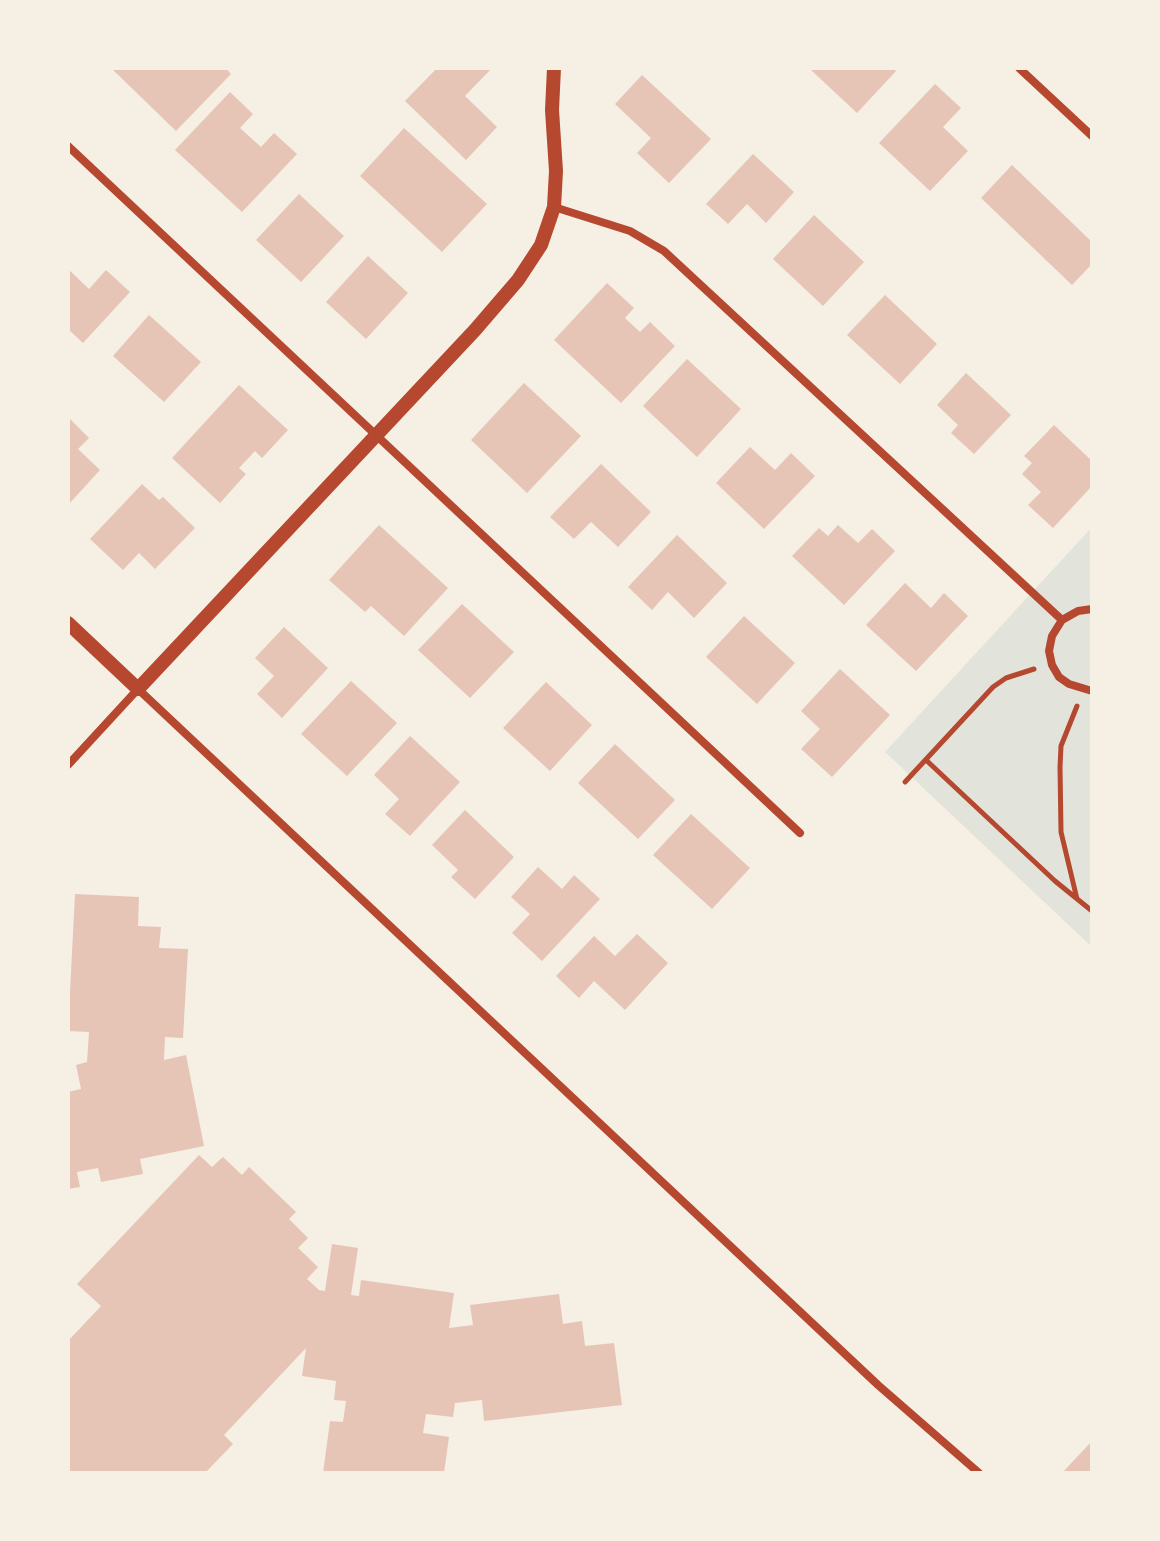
<!DOCTYPE html>
<style>
body{margin:0}
#map{position:relative;width:1160px;height:1541px;overflow:hidden;background:#f6efe4;font-family:Barlow,sans-serif}
canvas{display:block}
.frame{position:absolute;inset:0;border:70px solid #f6efe4;pointer-events:none}
</style>
<div id="map">
<canvas width="1160" height="1541"></canvas>
<div class="frame"></div>
</div>
<script>
const ctx = document.querySelector('canvas').getContext('2d');
ctx.lineJoin = 'round';
function fillPath(path, color) {
  ctx.fillStyle = color;
  ctx.fill(path, 'evenodd');
}
function toPath(rows) {
  const path = new Path2D();
  for (const r of rows) {
    path.moveTo(r[0], r[1]);
    for (let i = 2; i < r.length; i += 2) path.lineTo(r[i], r[i + 1]);
  }
  return path;
}
function trace(path, color, width, dash) {
  ctx.strokeStyle = color;
  ctx.lineWidth = width;
  ctx.lineCap = dash ? 'butt' : 'round';
  ctx.setLineDash(dash || []);
  ctx.stroke(path);
}
fillPath(toPath([
 [1092,527,1092,947,885,752]
]), '#e2e4dc');
fillPath(toPath([
 [111,68,226,68,231,74,176,131],
 [437,68,492,68,465,96,497,127,466,160,405,101],
 [813,68,892,68,896,71,857,113,811,70],
 [642,75,711,139,669,183,637,153,651,138,615,104],
 [935,84,961,108,943,127,968,151,930,191,879,143],
 [230,92,253,114,240,128,261,147,274,133,297,154,242,212,175,150],
 [404,128,487,204,442,252,360,176],
 [753,154,794,192,766,223,747,204,728,224,706,204],
 [1012,165,1092,242,1092,264,1072,285,981,198],
 [299,194,344,236,301,282,256,240],
 [814,215,864,262,823,306,773,259],
 [368,256,408,293,366,339,326,302],
 [68,269,89,289,106,270,130,292,83,343,68,329],
 [607,283,634,308,625,318,640,332,650,322,675,346,621,403,554,340],
 [885,295,937,344,900,384,847,335],
 [149,315,201,362,164,402,113,356],
 [687,359,741,409,697,457,643,406],
 [966,373,1011,415,974,454,951,433,958,425,937,405],
 [524,383,581,436,527,493,471,440],
 [239,385,288,430,262,458,255,451,239,468,246,474,220,503,172,458],
 [68,417,89,438,78,449,100,470,68,505],
 [1054,425,1092,461,1092,486,1053,528,1028,505,1041,492,1022,474,1032,463,1024,456],
 [750,447,775,470,791,453,815,476,764,529,716,483],
 [601,464,651,512,618,547,591,522,574,539,550,517],
 [142,484,159,500,163,497,195,528,155,569,139,553,123,570,90,539],
 [379,525,448,588,404,636,371,606,365,612,329,580],
 [838,525,858,543,872,529,895,551,844,605,792,556,819,528,828,536],
 [677,535,727,583,694,618,668,592,652,610,628,587],
 [905,583,931,608,944,593,968,616,916,671,866,625],
 [462,604,514,652,470,698,418,650],
 [744,616,795,663,757,704,706,657],
 [284,627,328,668,282,718,257,694,274,676,255,658],
 [840,669,890,715,832,777,801,749,820,729,801,711],
 [351,681,397,723,347,776,301,734],
 [546,682,592,725,550,771,503,728],
 [410,736,460,782,410,836,385,814,399,799,374,775],
 [615,744,675,800,638,839,578,783],
 [465,810,514,857,475,899,451,877,458,870,432,845],
 [691,814,750,868,712,909,653,855],
 [538,867,562,889,574,875,600,899,542,961,512,933,530,914,511,897],
 [75,894,139,897,138,926,161,927,159,948,188,949,183,1038,165,1037,164,1060,186,1055,204,1146,140,1159,143,1174,101,1182,98,1168,77,1172,80,1187,68,1189,68,1092,81,1089,76,1065,87,1062,89,1032,68,1031],
 [637,934,668,963,625,1010,594,981,579,998,556,976,594,936,615,956],
 [199,1155,212,1167,223,1157,242,1175,249,1167,296,1212,289,1219,308,1238,298,1248,318,1267,307,1279,319,1290,325,1291,332,1244,358,1248,351,1295,359,1296,361,1280,454,1293,449,1328,473,1325,470,1305,559,1294,563,1324,582,1321,585,1346,614,1343,622,1405,484,1421,482,1400,455,1403,453,1417,426,1414,423,1433,449,1437,444,1473,323,1473,330,1421,343,1422,346,1401,334,1400,336,1381,302,1376,306,1348,224,1435,233,1444,205,1473,68,1473,68,1341,101,1306,77,1284],
 [1092,1441,1092,1473,1062,1473]
]), '#e6c5b7');
trace(toPath([
 [926,760,1055,881,1092,911],
 [905,782,993,687,1006,678,1034,669],
 [1077,899,1061,832,1060,767,1061,746,1077,706]
]), '#b5482f', 5);
trace(toPath([
 [1019,68,1092,136],
 [68,146,800,833],
 [554,207,630,231,664,251,1062,620],
 [1092,609,1078,611,1062,620,1052,636,1049,651,1052,665,1059,677,1069,684,1092,691],
 [68,765,138,689,878,1385,979,1473]
]), '#b5482f', 8);
trace(toPath([
 [68,623,138,689,475,330,518,280,541,245,554,207,556,171,552,110,554,68]
]), '#b5482f', 14);
</script>
